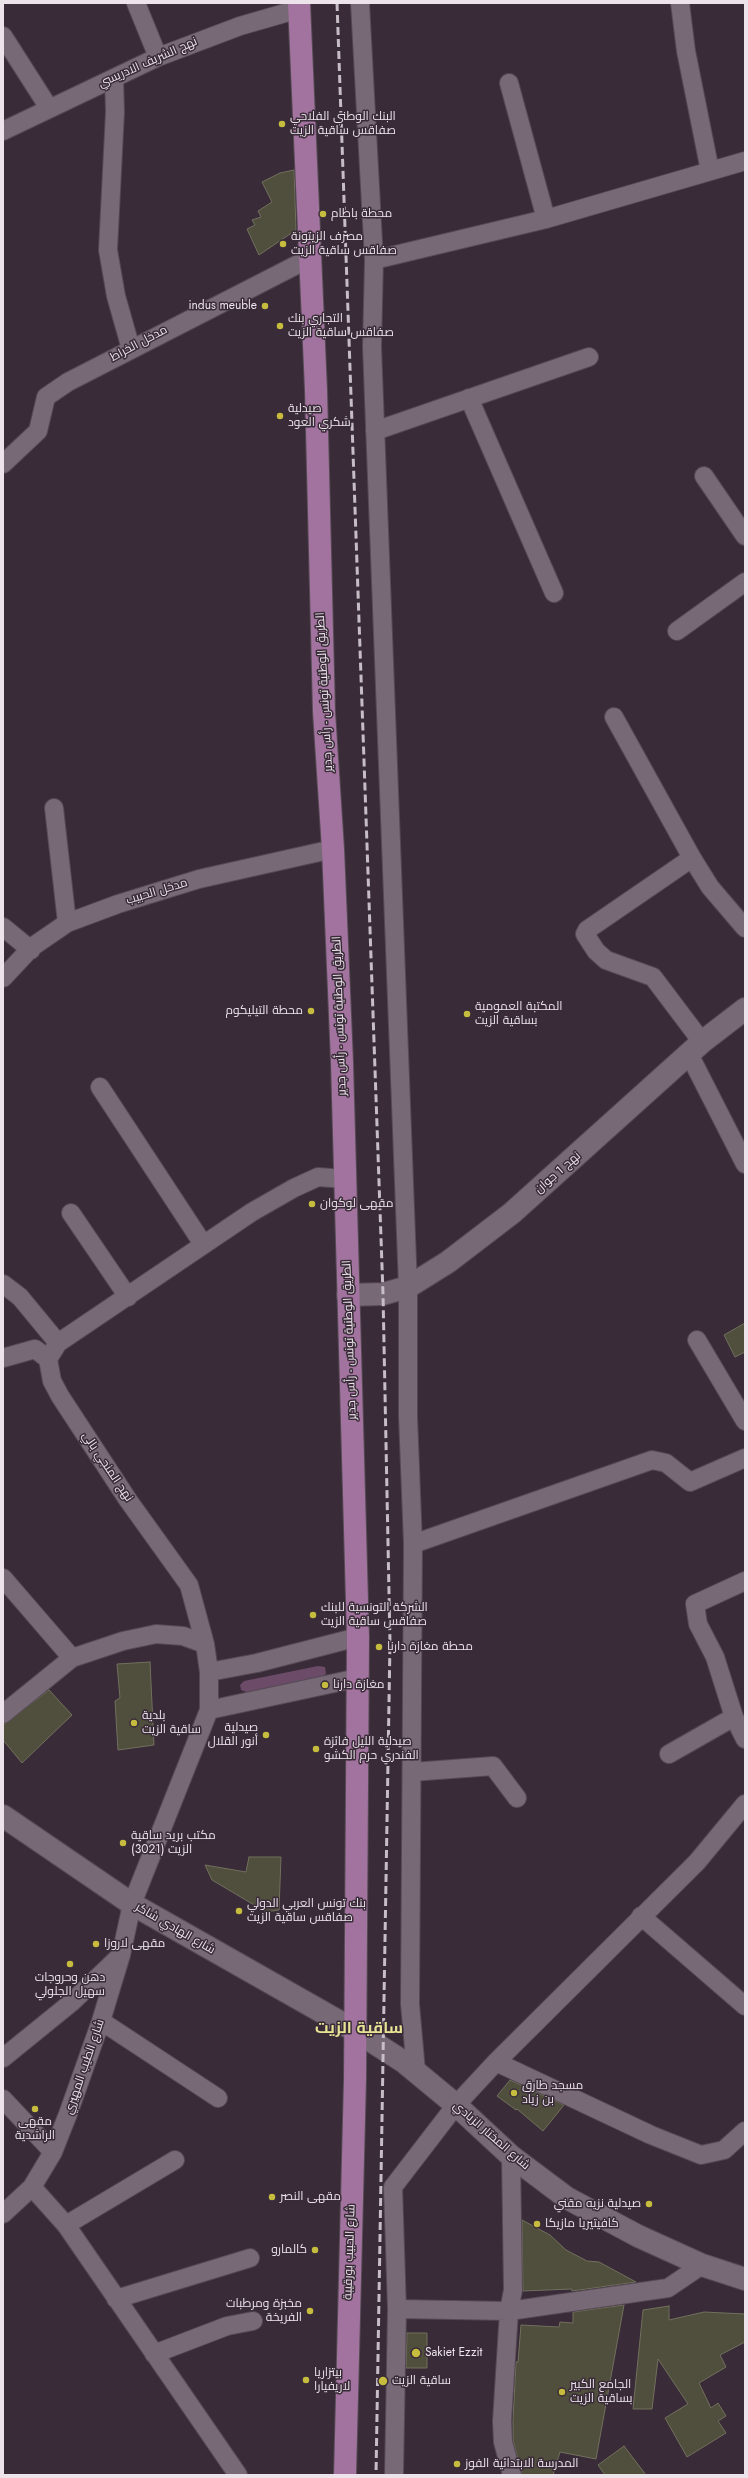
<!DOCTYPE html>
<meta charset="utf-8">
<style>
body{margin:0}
#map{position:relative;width:748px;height:2478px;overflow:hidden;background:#392b38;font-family:Jost,sans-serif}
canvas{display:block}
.frame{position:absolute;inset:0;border:4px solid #ece3eb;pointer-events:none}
</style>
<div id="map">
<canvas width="748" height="2478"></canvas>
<div class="frame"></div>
</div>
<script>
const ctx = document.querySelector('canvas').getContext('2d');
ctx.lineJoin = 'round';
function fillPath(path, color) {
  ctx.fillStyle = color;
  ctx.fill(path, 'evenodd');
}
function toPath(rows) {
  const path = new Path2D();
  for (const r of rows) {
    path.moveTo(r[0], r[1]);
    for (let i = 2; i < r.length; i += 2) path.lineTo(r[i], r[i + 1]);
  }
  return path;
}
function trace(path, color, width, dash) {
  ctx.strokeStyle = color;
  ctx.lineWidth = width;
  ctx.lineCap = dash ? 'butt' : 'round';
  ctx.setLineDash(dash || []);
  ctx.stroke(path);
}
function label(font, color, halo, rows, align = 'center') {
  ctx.font = font + ' Jost,Cairo,sans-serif';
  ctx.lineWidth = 3;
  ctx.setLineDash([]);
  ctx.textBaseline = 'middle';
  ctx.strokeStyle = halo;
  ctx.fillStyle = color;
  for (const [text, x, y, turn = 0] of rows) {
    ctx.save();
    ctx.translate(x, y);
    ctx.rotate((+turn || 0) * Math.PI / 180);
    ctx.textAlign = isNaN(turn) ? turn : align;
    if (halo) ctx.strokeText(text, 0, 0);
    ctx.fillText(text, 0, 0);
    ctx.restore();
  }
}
fillPath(toPath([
 [318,1666,325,1667,326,1674,323,1676,249,1693,241,1690,240,1685,244,1681]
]), '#6b4b68');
const building = toPath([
 [294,170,296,230,259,255,247,229,255,225,252,220,261,217,258,211,272,202,262,182,280,173,294,170],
 [745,1323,745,1352,735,1357,724,1335,745,1323],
 [150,1662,154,1745,118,1750,115,1701,120,1698,117,1664,150,1662],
 [49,1690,72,1715,22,1763,3,1740,3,1725,49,1690],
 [249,1857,281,1857,279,1910,266,1912,212,1880,205,1865,246,1872,249,1857],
 [510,2080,564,2105,543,2131,517,2109,516,2110,497,2096,510,2080],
 [522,2220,550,2235,566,2250,587,2261,599,2262,636,2282,572,2291,572,2289,523,2291,522,2220],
 [624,2305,596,2459,560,2452,553,2475,522,2475,513,2440,513,2421,516,2362,518,2362,521,2325,559,2327,560,2322,573,2323,573,2312,624,2305],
 [669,2306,669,2320,704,2312,745,2314,745,2342,720,2355,726,2367,699,2383,711,2408,718,2403,726,2416,718,2421,726,2433,687,2457,665,2418,688,2404,658,2359,652,2409,633,2409,643,2310,669,2306],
 [407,2333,427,2333,427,2368,406,2368,407,2333],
 [624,2446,646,2475,605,2475,598,2465,624,2446]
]);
fillPath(building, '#504f3d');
trace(building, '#71705d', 1);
const minor = toPath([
 [136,3,158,57],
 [360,3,374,260,372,347,408,1287,408,1416,413,1544,410,2004,416,2071],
 [680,3,686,51,710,171],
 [3,36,49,108],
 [114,78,115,112,108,250,116,296,131,349],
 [509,83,546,219],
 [3,131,158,57,240,26,299,9],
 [374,260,546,219,745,161],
 [469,398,554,593],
 [375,431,589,357],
 [3,464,38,431,46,397,68,382,310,258],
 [704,476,745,536],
 [677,631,745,582],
 [614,717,692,858,710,887,745,928],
 [54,808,67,923],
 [692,858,587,930,585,934,596,951,606,960,653,977,702,1042],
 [3,927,31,950],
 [3,978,32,947,67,923,118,904,199,879,333,849],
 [689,1054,745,1164],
 [100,1087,203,1244],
 [71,1213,128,1297],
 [3,1284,20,1297,58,1343],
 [697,1340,745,1421],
 [3,1358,35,1349,48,1359],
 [413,1544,652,1460,666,1463,690,1482,745,1458],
 [3,1578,72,1658],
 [745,1581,695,1604,698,1624,715,1657,734,1717,745,1739],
 [209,1672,257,1663,358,1637],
 [209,1710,358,1678],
 [3,1714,72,1658,123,1641,156,1634,183,1636,205,1644],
 [669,1754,734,1717],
 [412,1772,493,1766,517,1798],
 [745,1804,697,1862,496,2062,651,2135,701,2155,724,2150,745,2131],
 [641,1916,745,2006],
 [101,2021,218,2098],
 [3,2058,72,2002,120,1956],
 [3,2099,53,2152],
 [511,2156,513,2290,509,2311,502,2421,503,2442,512,2475],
 [32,2187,66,2225,238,2475],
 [3,2214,32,2187,53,2152,68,2114,101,2021,121,1955,132,1904,209,1710,209,1672,205,1644,189,1585,128,1500,60,1396,52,1381,48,1359,58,1343,252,1212,294,1188,318,1177,345,1179],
 [66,2225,175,2160],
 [116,2299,250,2258],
 [397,2309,509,2311,668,2288,702,2265],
 [154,2354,227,2326,253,2321],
 [394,2475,397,2309,393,2187,456,2105,496,2062]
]);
const tertiary = toPath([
 [348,1295,383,1294,408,1287,448,1262,512,1213,702,1042,745,1009]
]);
const secondary = toPath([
 [3,1816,132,1904,354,2030,404,2062,456,2105,511,2156,567,2198,638,2236,702,2265,745,2279]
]);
const primary = toPath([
 [299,3,316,390,324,712,333,849,342,1062,358,1637,355,2079,345,2475]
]);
trace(minor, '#554a54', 20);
trace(tertiary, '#554a54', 24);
trace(secondary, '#554a54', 24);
trace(primary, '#554a54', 24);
trace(minor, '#786977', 18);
trace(tertiary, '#786977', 22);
trace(secondary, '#786977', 22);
trace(primary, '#a1739e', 22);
trace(toPath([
 [337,3,383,1294,390,1643,376,2475]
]), '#c7bdc6', 3, [8, 4]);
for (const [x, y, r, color] of [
 [282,124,4,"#c6bc3d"],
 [323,214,4,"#c6bc3d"],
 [283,244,4,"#c6bc3d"],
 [265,306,4,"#c6bc3d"],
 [280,326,4,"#c6bc3d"],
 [280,416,4,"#c6bc3d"],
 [311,1011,4,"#c6bc3d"],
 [467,1014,4,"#c6bc3d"],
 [312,1204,4,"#c6bc3d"],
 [313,1615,4,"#c6bc3d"],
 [379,1647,4,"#c6bc3d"],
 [325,1685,4,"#c6bc3d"],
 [134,1723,4,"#c6bc3d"],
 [266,1735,4,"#c6bc3d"],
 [316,1749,4,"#c6bc3d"],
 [123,1843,4,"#c6bc3d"],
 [239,1911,4,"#c6bc3d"],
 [96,1944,4,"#c6bc3d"],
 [70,1964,4,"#c6bc3d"],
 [514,2093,4,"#c6bc3d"],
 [35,2109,4,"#c6bc3d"],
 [272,2197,4,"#c6bc3d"],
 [649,2204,4,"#c6bc3d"],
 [537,2224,4,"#c6bc3d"],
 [315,2250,4,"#c6bc3d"],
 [310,2311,4,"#c6bc3d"],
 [416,2353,5,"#c6bc3d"],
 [306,2380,4,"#c6bc3d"],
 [383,2381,5,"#c6bc3d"],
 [562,2392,4,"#c6bc3d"],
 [457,2464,4,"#c6bc3d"]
]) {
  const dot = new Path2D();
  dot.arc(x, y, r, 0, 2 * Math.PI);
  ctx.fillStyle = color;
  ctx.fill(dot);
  trace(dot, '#392b38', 1.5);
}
label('12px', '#ece3eb', '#392b38', [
 ["نهج الشريف الادريسي",148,63,-24],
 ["مدخل الخراط",139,344,-28],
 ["الطريق الوطنية تونس - رأس جدير",325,692,-93],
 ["مدخل الحبيب",157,892,-17],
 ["الطريق الوطنية تونس - رأس جدير",340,1016,-92],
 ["نهج 1 جوان",558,1173,-41],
 ["الطريق الوطنية تونس - رأس جدير",350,1340,-92],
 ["نهج المنجي بالي",107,1467,56],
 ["شارع الهادي شاكر",175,1929,30],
 ["شارع الطيب المهيري",85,2067,-71],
 ["شارع المختار الزيادي",491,2136,41],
 ["شارع الحبيب بورقيبة",350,2252,-88]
]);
label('12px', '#ece3eb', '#392b38', [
 ["البنك الوطني الفلاحي",290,117],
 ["صفاقس ساقية الزيت",290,131],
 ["محطة باطام",331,214],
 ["مصرف الزيتونة",291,237],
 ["صفاقس ساقية الزيت",291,251],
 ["indus meuble",257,306,"right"],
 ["التجاري بنك",288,319],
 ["صفاقس ساقية الزيت",288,333],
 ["صيدلية",288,409],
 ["شكري العود",288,423],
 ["المكتبة العمومية",475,1007],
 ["بساقية الزيت",475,1021],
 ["محطة التيليكوم",303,1011,"right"],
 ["مقهى لوكوان",320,1204],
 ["الشركة التونسية للبنك",321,1608],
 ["صفاقس ساقية الزيت",321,1622],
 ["محطة مغازة دارنا",387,1647],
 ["مغازة دارنا",333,1685],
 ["بلدية",142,1716],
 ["ساقية الزيت",142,1730],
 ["صيدلية",258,1728,"right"],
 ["أنور القلال",258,1742,"right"],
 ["صيدلية الليل فائزة",324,1742],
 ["الفندري حرم الكشو",324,1756],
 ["مكتب بريد ساقية",131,1836],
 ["الزيت (3021)",131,1850],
 ["بنك تونس العربي الدولي",247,1904],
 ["صفاقس ساقية الزيت",247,1918],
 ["مقهى لاروزا",104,1944],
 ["دهن وحروجات",70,1978,"center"],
 ["سهيل الجلولي",70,1992,"center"],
 ["مسجد طارق",522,2086],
 ["بن زياد",522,2100],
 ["مقهى",35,2122,"center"],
 ["الراشدية",35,2136,"center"],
 ["مقهى النصر",280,2197],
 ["صيدلية نزيه مقني",641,2204,"right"],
 ["كافيتيريا مازيكا",545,2224],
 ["كالمارو",307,2250,"right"],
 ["مخبزة ومرطبات",302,2304,"right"],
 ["الفريخة",302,2318,"right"],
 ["Sakiet Ezzit",425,2353],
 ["بيتزاريا",314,2373],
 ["لاريفيارا",314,2387],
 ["ساقية الزيت",392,2381],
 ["الجامع الكبير",570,2385],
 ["بساقية الزيت",570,2399],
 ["المدرسة الابتدائية الفوز",465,2464]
], 'left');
label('bold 16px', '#e8e394', '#392b38', [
 ["ساقية الزيت",359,2029]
]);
</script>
